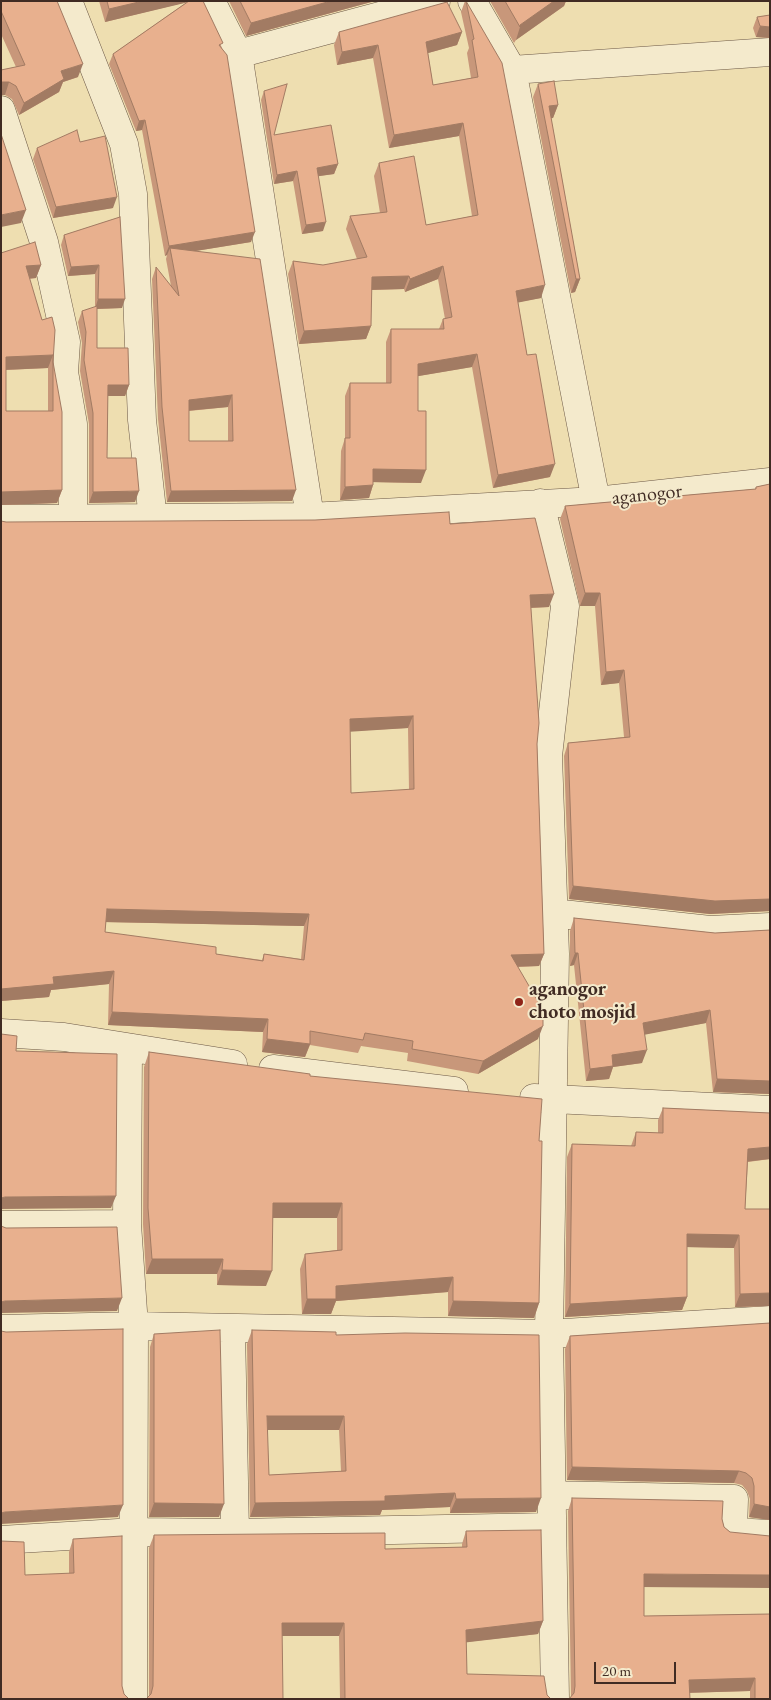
<!DOCTYPE html>
<style>
body{margin:0}
#map{position:relative;width:771px;height:1700px;overflow:hidden;background:#eedeb0;font-family:"EB Garamond",serif}
canvas{display:block}
.frame{position:absolute;inset:0;border:2px solid #402b23;pointer-events:none}
.scale{position:absolute;left:594px;top:1662px;width:82px;height:22px;box-sizing:border-box;border:2px solid #402b23;border-top:0;padding-left:6px;font-size:15px;line-height:18px;white-space:nowrap;color:#402b23;-webkit-text-stroke:4px #f4eacc;paint-order:stroke}
</style>
<div id="map">
<canvas width="771" height="1700"></canvas>
<div class="frame"></div>
<div class="scale">20 m</div>
</div>
<script>
const ctx = document.querySelector('canvas').getContext('2d');
ctx.lineJoin = 'round';
function toPath(rows) {
  const path = new Path2D();
  for (const r of rows) {
    path.moveTo(r[0], r[1]);
    for (let i = 2; i < r.length; i += 2) path.lineTo(r[i], r[i + 1]);
  }
  return path;
}
function trace(path, color, width, dash) {
  ctx.strokeStyle = color;
  ctx.lineWidth = width;
  ctx.lineCap = dash ? 'butt' : 'round';
  ctx.setLineDash(dash || []);
  ctx.stroke(path);
}
function fillPath(path, color) {
  ctx.fillStyle = color;
  ctx.fill(path, 'evenodd');
}
function label(font, color, halo, rows, align = 'center') {
  ctx.font = font + ' "EB Garamond",serif';
  ctx.lineWidth = 4;
  ctx.setLineDash([]);
  ctx.textBaseline = 'middle';
  ctx.strokeStyle = halo;
  ctx.fillStyle = color;
  for (const [text, x, y, turn = 0] of rows) {
    ctx.save();
    ctx.translate(x, y);
    ctx.rotate((+turn || 0) * Math.PI / 180);
    ctx.textAlign = isNaN(turn) ? turn : align;
    if (halo) ctx.strokeText(text, 0, 0);
    ctx.fillText(text, 0, 0);
    ctx.restore();
  }
}
const minor = toPath([
 [68,1,124,144,133,194,142,420,153,519],
 [211,1,238,54],
 [472,1,512,70,596,501],
 [512,70,770,52],
 [1,110,44,242,66,342,64,372,73,424,73,519],
 [540,503,565,606,548,756,555,954,549,1334,555,1699],
 [310,517,238,54,436,1],
 [1,519,310,517,596,501,770,482],
 [553,913,710,930,770,927],
 [1,1033,64,1037,233,1064],
 [128,1048,127,1224,134,1326,133,1699],
 [273,1069,454,1091],
 [534,1098,770,1110],
 [1,1225,127,1224],
 [1,1329,134,1326,549,1334,770,1320],
 [231,1329,235,1533],
 [552,1495,734,1499,733,1532,770,1534],
 [1,1540,135,1532,235,1533,551,1527]
]);
trace(minor, '#6c5846', 29);
trace(minor, '#f4eacc', 28);
fillPath(toPath([
 [1,1,78,77,63,82,59,92,19,115,12,99,5,95,1,95,1,70,16,67,1,34],
 [99,1,203,1,222,48,251,242,195,251,292,501,167,502,158,419,152,279,156,267,171,286,166,259,167,255,165,256,142,130,136,131,109,64,113,54,187,2,105,22],
 [228,407,228,441,189,441,189,411],
 [229,1,375,1,246,36],
 [465,1,466,1,541,298,518,302,527,355,550,477,493,488,472,367,418,376,418,411,421,483,373,482,373,485,369,498,340,500,341,451,345,438,345,396,350,383,386,383,386,342,391,329,439,329,443,319,445,319,438,279,405,292,404,289,371,290,371,326,366,339,299,344,288,274,293,261,323,265,357,259,346,229,350,216,380,213,374,176,379,163,426,225,472,216,459,136,389,148,373,58,337,65,334,45,339,32,462,32,457,45,428,53,433,85,471,78,467,53,469,48,461,12],
 [490,1,566,1,564,6,516,40,514,43],
 [770,15,770,38,756,37,753,28,757,17],
 [538,84,558,105,553,118,551,118,580,279,575,292,571,293,533,97],
 [264,91,274,135,338,164,334,174,318,176,323,231,302,234,293,181,274,184,261,100],
 [80,142,113,208,53,218,33,159,37,148],
 [120,217,122,308,97,309,97,348,129,385,125,396,108,396,107,458,135,502,89,503,89,424,80,371,82,343,78,322,82,311,95,307,95,274,68,276,61,245,64,235],
 [1,253,41,265,36,278,29,279,42,320,52,317,53,362,62,490,57,503,1,505],
 [48,368,48,411,6,411,6,370],
 [770,484,770,911,710,914,569,899,564,756,568,743,624,737,619,683,601,685,595,606,580,606,560,519,565,506,755,489,756,487],
 [1,521,6,522,450,524,549,607,531,608,537,744,544,954,539,966,518,967,538,1039,478,1074,407,1061,408,1053,361,1046,358,1053,310,1045,305,1057,262,1052,263,1032,108,1025,109,984,51,990,49,997,1,1001],
 [408,728,409,790,351,793,350,731],
 [106,922,304,926,301,959,264,954,262,960,216,954,105,932],
 [574,918,715,933,770,930,770,1094,713,1092,706,1023,645,1034,642,1063,613,1067,609,1079,586,1081,574,965,570,966,570,931],
 [149,1052,310,1076,539,1141,539,1303,534,1318,448,1316,448,1292,336,1301,331,1314,302,1314,300,1269,305,1254,337,1250,337,1218,273,1218,266,1286,217,1285,217,1274,146,1274,143,1224,144,1067],
 [663,1108,770,1113,770,1159,748,1162,745,1209,770,1306,735,1307,734,1248,687,1247,687,1297,682,1310,565,1317,567,1157,572,1144,631,1146,636,1132,658,1133,658,1120],
 [770,1323,770,1520,749,1517,750,1499,747,1491,742,1485,734,1483,567,1480,565,1349,570,1336],
 [252,1330,336,1335,536,1512,450,1513,450,1507,382,1510,380,1515,250,1517,247,1344],
 [267,1430,339,1430,341,1471,269,1475],
 [154,1334,219,1517,149,1517,150,1347],
 [572,1498,722,1519,724,1527,730,1532,644,1587,644,1616,770,1614,770,1699,750,1699,750,1691,571,1696,568,1511],
 [466,1531,543,1621,538,1634,466,1642,467,1674,547,1695,551,1699,340,1699,339,1636,282,1636,149,1696,149,1548,154,1535,385,1549,462,1547,462,1544],
 [73,1539,124,1694,1,1699,25,1575,69,1574,69,1552]
]), '#c8977a');
fillPath(toPath([
 [143,1,193,1,105,22,109,9],
 [331,1,375,1,246,36,251,23],
 [554,1,566,1,564,6,516,40,520,27,520,25],
 [760,26,770,27,770,38,756,37],
 [462,32,457,45,421,55,426,42],
 [378,45,373,58,337,65,342,52],
 [83,64,78,77,63,82,59,92,19,115,24,103,61,71],
 [1,82,9,82,5,95,1,95],
 [558,105,553,118,545,119,549,106],
 [145,120,142,130,136,131,139,121],
 [463,123,459,136,389,148,394,135],
 [338,164,334,174,313,177,317,168],
 [297,171,293,181,274,184,277,175],
 [117,197,113,208,53,218,56,207],
 [26,210,21,223,1,227,1,215],
 [326,222,323,231,302,234,306,225],
 [255,232,251,242,171,255,170,248,167,255,165,256,169,246],
 [41,265,36,278,21,279,26,266],
 [99,265,95,274,68,276,71,267],
 [443,266,438,279,405,292,410,279],
 [409,276,404,289,367,290,372,277],
 [576,279,580,279,575,292,571,293],
 [545,285,541,298,511,304,516,291],
 [98,299,125,299,122,308,95,309],
 [371,326,366,339,299,344,304,331],
 [477,354,472,367,413,377,418,364],
 [53,355,48,368,2,370,6,357],
 [108,385,129,385,125,396,104,396],
 [232,395,228,407,185,411,189,400],
 [555,464,550,477,493,488,498,475],
 [373,469,426,470,421,483,368,482],
 [373,485,369,498,340,500,345,487],
 [62,490,57,503,1,505,1,492],
 [296,490,292,501,167,502,171,491],
 [139,491,135,502,89,503,93,492],
 [585,593,600,593,595,606,580,606],
 [554,594,549,607,525,608,530,595],
 [624,670,619,683,601,685,606,672],
 [413,716,408,728,346,732,350,719],
 [573,886,770,899,770,911,710,914,569,899],
 [107,909,309,914,304,926,102,922],
 [575,953,578,953,574,965,570,966],
 [544,954,539,966,506,967,511,955],
 [114,971,109,984,51,990,49,997,1,1001,1,989,53,977],
 [710,1010,706,1023,638,1036,643,1023],
 [112,1012,268,1019,263,1032,108,1025],
 [543,1026,538,1039,478,1074,483,1061],
 [267,1039,310,1044,305,1057,262,1052],
 [647,1050,642,1063,613,1067,609,1079,586,1081,590,1069,612,1055],
 [717,1079,770,1081,770,1094,713,1092],
 [770,1147,770,1159,744,1162,748,1149],
 [116,1196,111,1208,1,1209,1,1198,5,1197],
 [273,1203,342,1203,337,1218,268,1218],
 [687,1234,739,1235,734,1248,683,1247],
 [152,1259,223,1259,217,1274,146,1274],
 [222,1270,272,1271,266,1286,217,1285],
 [453,1277,448,1292,336,1301,331,1314,302,1314,307,1299,336,1286],
 [770,1293,770,1306,735,1307,740,1294],
 [687,1297,682,1310,565,1317,570,1304],
 [122,1298,117,1311,1,1313,1,1302,5,1301],
 [453,1301,539,1303,534,1318,448,1316],
 [267,1416,344,1416,339,1430,262,1430],
 [572,1467,739,1471,734,1483,567,1480],
 [455,1493,450,1507,382,1510,380,1515,250,1517,255,1503,385,1496],
 [541,1498,536,1512,450,1513,456,1499],
 [154,1503,224,1504,219,1517,149,1517],
 [754,1504,770,1507,770,1520,749,1517],
 [123,1505,118,1517,1,1524,1,1513,5,1512],
 [644,1574,770,1575,770,1588,639,1587],
 [543,1621,538,1634,461,1643,466,1630],
 [282,1623,344,1623,339,1636,277,1636],
 [755,1678,750,1691,684,1693,689,1680]
]), '#a27b63');
const building = toPath([
 [1,1,57,1,83,64,61,71,64,79,24,103,16,86,9,82,1,82,1,70,25,65,1,11,1,1],
 [107,1,143,1,109,9,107,1],
 [189,1,203,1,223,43,219,45,227,55,255,232,169,246,145,120,139,121,113,54,189,1],
 [240,1,331,1,251,23,240,1],
 [466,1,502,63,545,285,516,291,527,355,536,354,555,464,498,475,477,354,418,364,418,411,426,411,426,470,373,469,373,485,345,487,345,438,350,438,350,383,391,383,391,329,444,329,443,319,452,317,443,266,410,279,409,276,372,277,371,326,304,331,293,261,323,265,367,257,350,216,387,212,379,163,414,156,426,225,478,215,463,123,394,135,378,45,342,52,339,32,447,2,462,32,426,42,433,85,478,77,472,40,474,39,466,1],
 [505,1,554,1,520,25,520,27,505,1],
 [770,15,770,27,760,26,757,17,770,15],
 [554,81,558,105,549,106,580,279,576,279,538,84,554,81],
 [287,84,274,135,331,125,338,164,317,168,326,222,306,225,297,171,277,175,264,91,287,84],
 [77,130,80,142,105,136,117,197,56,207,37,148,77,130],
 [1,134,26,210,1,215,1,134],
 [120,217,125,299,98,299,99,265,71,267,64,235,120,217],
 [35,242,41,265,26,266,42,320,52,317,55,330,53,362,62,412,62,490,1,492,1,253,35,242],
 [53,355,53,411,6,411,6,357,53,355],
 [170,248,260,259,296,490,171,491,162,407,156,267,179,296,170,248],
 [232,395,233,441,189,441,189,400,232,395],
 [97,306,97,348,128,348,129,385,108,385,107,458,136,458,139,491,93,492,93,413,84,360,86,332,82,311,97,306],
 [770,484,770,899,715,901,573,886,568,743,630,737,624,670,606,672,600,593,585,593,565,506,756,489,756,487,770,484],
 [449,512,450,524,535,518,554,594,530,595,539,723,537,744,544,954,511,955,543,1010,543,1026,483,1061,412,1049,413,1041,365,1033,363,1040,310,1031,310,1044,267,1039,268,1019,112,1012,114,971,53,977,54,984,1,989,1,521,6,522,315,520,449,512],
 [413,716,414,789,351,793,350,719,413,716],
 [107,909,309,914,304,960,264,954,263,961,216,954,216,947,105,932,107,909],
 [574,918,715,933,770,930,770,1081,717,1079,710,1010,643,1023,647,1050,612,1055,613,1066,590,1069,578,953,575,953,574,918],
 [1,1034,17,1036,16,1051,117,1054,116,1196,5,1197,1,1198,1,1034],
 [149,1052,310,1074,310,1076,542,1099,539,1141,542,1141,539,1303,453,1301,453,1277,336,1286,336,1299,307,1299,305,1254,342,1250,342,1203,273,1203,272,1271,222,1270,223,1259,152,1259,148,1208,149,1052],
 [663,1108,770,1113,770,1147,748,1149,745,1209,770,1209,770,1293,740,1294,739,1235,687,1234,687,1297,570,1304,572,1144,635,1146,636,1132,663,1133,663,1108],
 [1,1226,6,1228,117,1227,122,1298,5,1301,1,1302,1,1226],
 [770,1323,770,1507,754,1504,754,1486,752,1478,746,1473,739,1471,572,1467,570,1336,770,1323],
 [123,1329,123,1505,5,1512,1,1513,1,1331,6,1332,123,1329],
 [220,1330,224,1504,154,1503,154,1334,220,1330],
 [252,1330,336,1332,336,1335,405,1333,539,1335,541,1498,456,1499,455,1493,385,1496,385,1501,255,1503,252,1330],
 [267,1416,344,1416,346,1471,269,1475,267,1416],
 [572,1498,723,1501,722,1519,724,1527,730,1532,770,1536,770,1575,644,1574,644,1616,770,1614,770,1699,755,1699,755,1678,689,1680,690,1699,569,1699,574,1693,575,1686,572,1498],
 [541,1530,543,1621,466,1630,467,1674,544,1676,547,1695,551,1699,345,1699,344,1623,282,1623,283,1699,146,1699,151,1694,153,1686,154,1535,385,1533,385,1549,467,1547,466,1531,541,1530],
 [122,1536,122,1686,124,1694,129,1699,1,1699,1,1541,24,1542,25,1575,74,1573,73,1539,122,1536]
]);
fillPath(building, '#e8b08e');
trace(building, '#a27b63', 1);
for (const [x, y, r, color] of [
 [519,1002,5,"#8f2418"]
]) {
  const dot = new Path2D();
  dot.arc(x, y, r, 0, 2 * Math.PI);
  ctx.fillStyle = color;
  ctx.fill(dot);
  trace(dot, '#f4eacc', 2);
}
label('20px', '#402b23', '#f4eacc', [
 ["aganogor",647,495,-6]
]);
label('bold 20px', '#402b23', '#f4eacc', [
 ["aganogor",529,990],
 ["choto mosjid",529,1013]
], 'left');
</script>
